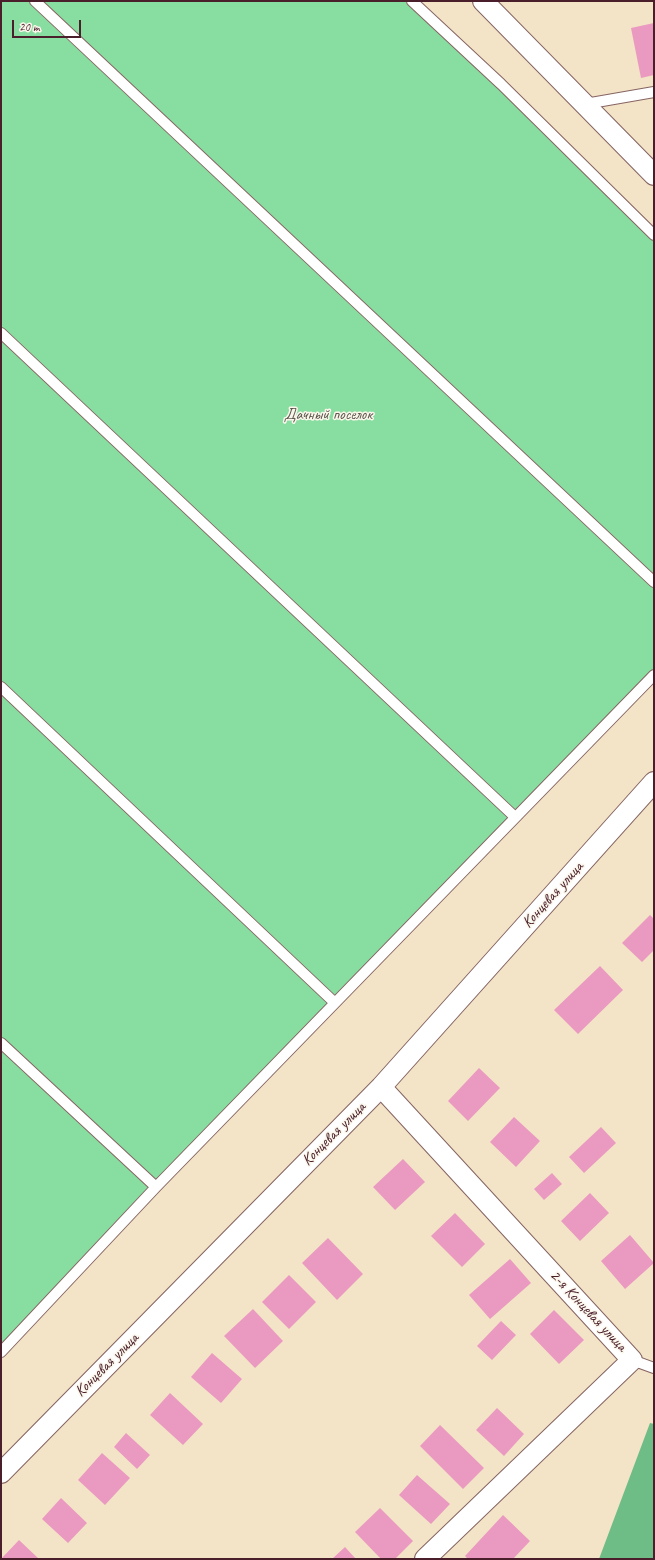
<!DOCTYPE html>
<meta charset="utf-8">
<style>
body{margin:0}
#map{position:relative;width:655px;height:1560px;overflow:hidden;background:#f3e3c7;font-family:Caveat,sans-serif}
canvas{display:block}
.frame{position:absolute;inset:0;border:2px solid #4a1f2b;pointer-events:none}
.scale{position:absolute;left:12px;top:20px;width:69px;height:18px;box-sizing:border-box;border:2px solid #4a1f2b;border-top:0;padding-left:5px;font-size:12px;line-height:14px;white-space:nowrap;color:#4a1f2b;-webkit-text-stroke:3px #fbf7ec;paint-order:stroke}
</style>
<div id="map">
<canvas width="655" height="1560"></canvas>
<div class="frame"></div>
<div class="scale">20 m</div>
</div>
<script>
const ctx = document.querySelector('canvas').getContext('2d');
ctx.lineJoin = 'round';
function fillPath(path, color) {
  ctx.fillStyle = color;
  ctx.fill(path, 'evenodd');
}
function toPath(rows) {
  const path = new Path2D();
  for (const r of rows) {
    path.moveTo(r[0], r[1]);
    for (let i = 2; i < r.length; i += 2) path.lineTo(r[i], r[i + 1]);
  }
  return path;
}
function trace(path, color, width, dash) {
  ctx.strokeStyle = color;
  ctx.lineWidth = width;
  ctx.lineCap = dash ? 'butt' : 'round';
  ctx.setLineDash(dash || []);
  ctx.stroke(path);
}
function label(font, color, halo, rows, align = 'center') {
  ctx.font = font + ' Caveat,sans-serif';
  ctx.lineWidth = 3;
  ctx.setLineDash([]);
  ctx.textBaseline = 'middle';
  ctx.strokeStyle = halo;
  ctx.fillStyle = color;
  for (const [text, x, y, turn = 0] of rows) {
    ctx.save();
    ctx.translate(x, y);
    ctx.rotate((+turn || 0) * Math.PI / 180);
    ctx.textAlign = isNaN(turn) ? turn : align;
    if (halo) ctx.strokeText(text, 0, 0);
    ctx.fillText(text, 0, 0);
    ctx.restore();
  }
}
fillPath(toPath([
 [1,1,412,1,654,235,654,675,1,1352]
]), '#88dda0');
fillPath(toPath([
 [650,1423,654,1424,654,1559,599,1559]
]), '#6ebc86');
fillPath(toPath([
 [654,23,654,75,641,78,631,28],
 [650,915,654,919,654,950,642,962,622,943],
 [600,966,623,990,578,1034,554,1010],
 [479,1068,500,1088,468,1121,448,1101],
 [514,1117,540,1141,516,1167,490,1142],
 [601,1127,616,1143,584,1173,569,1157],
 [403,1159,425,1182,395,1210,373,1187],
 [552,1173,562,1184,544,1200,534,1189],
 [590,1193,609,1213,580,1241,561,1221],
 [455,1213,485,1244,462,1267,431,1236],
 [630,1235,654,1263,625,1289,601,1261],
 [328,1238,363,1274,337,1300,302,1263],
 [510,1259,531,1283,490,1319,469,1295],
 [289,1275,316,1302,289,1329,262,1302],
 [253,1309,283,1341,255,1368,224,1336],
 [554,1310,584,1340,559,1364,530,1334],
 [501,1321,516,1335,492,1360,477,1346],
 [212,1353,242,1379,221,1403,191,1377],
 [170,1393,203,1424,183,1445,150,1415],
 [497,1408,524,1434,504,1456,476,1430],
 [440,1425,484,1468,463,1489,420,1446],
 [126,1433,150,1455,137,1469,114,1447],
 [102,1453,130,1478,105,1505,78,1480],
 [417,1475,450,1504,431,1524,399,1495],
 [61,1498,87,1523,68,1543,42,1519],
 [380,1508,413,1541,395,1559,381,1559,355,1532],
 [503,1515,530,1541,513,1559,468,1559,465,1556],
 [19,1540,39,1559,1,1559],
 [345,1547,356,1559,332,1559]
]), '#ea9ac0');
const lane = toPath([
 [35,1,654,582],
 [412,1,501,84,654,235],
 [585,104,654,92],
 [1,333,515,817],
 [1,687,335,1003],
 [1,1043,156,1187],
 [1,1352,156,1187,654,675],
 [632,1360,654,1368]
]);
const street = toPath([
 [483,1,654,175],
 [381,1087,632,1360,425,1559],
 [1,1473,381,1087,654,782]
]);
trace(lane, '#856462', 12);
trace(street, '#856462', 22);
trace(lane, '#fff', 10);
trace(street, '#fff', 20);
label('16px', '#5d584e', '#fbf7ec', [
 ["Дачный поселок",328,415]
]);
label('16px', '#4a1f2b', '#fbf7ec', [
 ["Концевая улица",553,895,-48],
 ["Концевая улица",334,1134,-45],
 ["2-я Концевая улица",588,1311,47],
 ["Концевая улица",107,1365,-45]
]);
</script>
